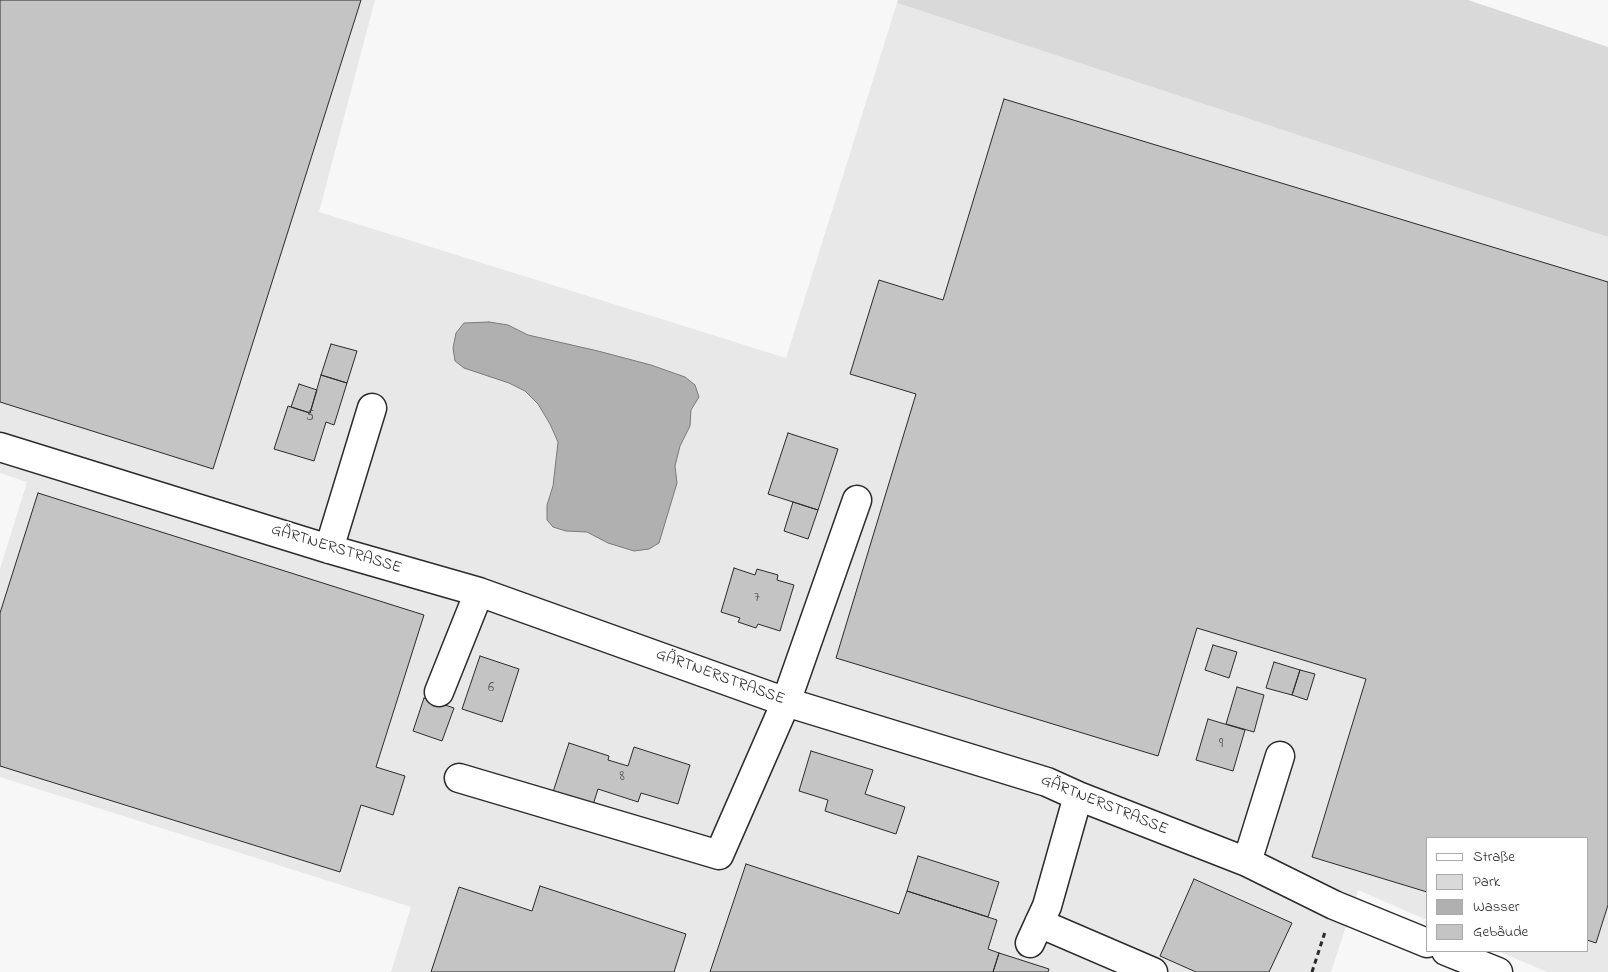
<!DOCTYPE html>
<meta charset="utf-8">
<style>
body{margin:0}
#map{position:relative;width:1608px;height:972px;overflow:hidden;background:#f7f7f7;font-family:"Indie Flower",sans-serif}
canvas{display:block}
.legend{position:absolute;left:1426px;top:837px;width:162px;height:115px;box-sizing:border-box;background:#fff;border:1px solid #aaa;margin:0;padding:6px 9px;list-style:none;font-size:15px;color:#2b2b2b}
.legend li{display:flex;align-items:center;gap:10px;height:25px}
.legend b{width:25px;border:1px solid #aaa}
</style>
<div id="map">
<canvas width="1608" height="972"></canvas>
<ul class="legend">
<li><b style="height:6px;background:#fff"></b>Straße</li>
<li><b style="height:14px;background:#d9d9d9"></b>Park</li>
<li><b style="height:14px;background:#b0b0b0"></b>Wasser</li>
<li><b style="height:14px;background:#c4c4c4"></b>Gebäude</li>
</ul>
</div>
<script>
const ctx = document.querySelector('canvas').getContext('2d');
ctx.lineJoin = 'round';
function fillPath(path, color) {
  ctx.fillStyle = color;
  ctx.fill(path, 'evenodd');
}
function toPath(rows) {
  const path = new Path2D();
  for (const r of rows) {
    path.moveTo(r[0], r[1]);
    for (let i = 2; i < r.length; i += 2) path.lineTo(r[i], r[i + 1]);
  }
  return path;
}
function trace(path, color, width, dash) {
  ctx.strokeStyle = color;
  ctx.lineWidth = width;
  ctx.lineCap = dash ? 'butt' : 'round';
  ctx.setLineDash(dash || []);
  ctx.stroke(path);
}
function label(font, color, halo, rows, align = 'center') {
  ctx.font = font + ' "Indie Flower",sans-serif';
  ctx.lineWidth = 4;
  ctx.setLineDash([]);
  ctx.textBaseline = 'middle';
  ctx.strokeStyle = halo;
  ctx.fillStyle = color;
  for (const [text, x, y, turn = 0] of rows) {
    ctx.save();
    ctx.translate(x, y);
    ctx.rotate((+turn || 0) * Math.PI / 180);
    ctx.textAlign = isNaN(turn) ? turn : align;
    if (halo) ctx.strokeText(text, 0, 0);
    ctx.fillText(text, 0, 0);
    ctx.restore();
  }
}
fillPath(toPath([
 [0,0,375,0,319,212,786,358,897,3,1608,237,1608,972,1547,972,1498,951,1587,951,1587,838,1427,838,1427,920,1358,890,1331,972,391,972,411,907,0,777,0,569,27,482,0,473]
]), '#e8e8e8');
fillPath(toPath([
 [898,0,1468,0,1608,47,1608,237,897,3]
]), '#d9d9d9');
const water = toPath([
 [489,322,508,325,528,335,598,351,651,365,685,377,695,385,699,397,691,410,690,426,680,446,675,466,677,483,659,543,649,549,634,551,608,543,587,532,566,531,553,527,547,520,547,505,553,486,558,442,550,424,538,404,525,391,509,383,464,368,455,361,453,348,456,333,464,323,489,322]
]);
fillPath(water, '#b0b0b0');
trace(water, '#7b7b7b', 1);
const building = toPath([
 [0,0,361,0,213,469,0,402,0,0],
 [1004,99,1608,282,1608,905,1596,943,1587,940,1587,838,1427,838,1427,892,1312,857,1366,679,1197,628,1158,756,836,658,916,394,850,374,879,280,943,300,1004,99],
 [331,344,357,351,347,383,321,375,331,344],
 [321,375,347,383,334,425,326,422,314,461,274,449,288,406,310,413,321,375],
 [299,384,317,390,310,413,291,407,299,384],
 [788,433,838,449,818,510,768,494,788,433],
 [38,493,424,615,376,767,405,776,393,815,361,805,340,872,0,766,0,613,38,493],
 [793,502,818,510,808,539,784,531,793,502],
 [734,568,755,575,757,569,778,575,777,580,794,585,780,631,758,624,756,628,738,622,740,618,721,612,734,568],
 [1213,645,1237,652,1229,678,1205,670,1213,645],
 [480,656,519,669,502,722,462,709,480,656],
 [1274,662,1300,670,1292,695,1266,688,1274,662],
 [1300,670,1315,674,1307,700,1292,695,1300,670],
 [1237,687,1264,695,1254,732,1226,724,1237,687],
 [424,698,454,708,442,741,413,731,424,698],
 [1208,719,1245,730,1233,771,1196,760,1208,719],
 [569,743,609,756,608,760,628,766,634,747,690,765,678,804,641,793,638,802,598,789,593,805,553,792,569,743],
 [811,751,873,770,865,794,905,807,896,834,825,811,828,800,799,791,811,751],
 [918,856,999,882,988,917,907,891,918,856],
 [746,864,899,914,907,891,997,920,988,949,999,953,993,972,710,972,746,864],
 [1194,879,1292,923,1269,972,1196,972,1160,956,1194,879],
 [540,886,686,934,674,972,431,972,459,887,532,911,540,886],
 [999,953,1049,969,1048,972,993,972,999,953]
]);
fillPath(building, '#c4c4c4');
trace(building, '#2b2b2b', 1);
const minor = toPath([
 [0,447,329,549,479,592,786,702,1047,782,1078,796,1247,862,1334,905,1427,943],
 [329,549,372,408],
 [439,692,479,592],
 [459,778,719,855,786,702,857,500],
 [1247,862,1280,756],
 [1039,923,1153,972],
 [1030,943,1047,906,1078,796],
 [1446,951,1498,972]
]);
trace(minor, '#2b2b2b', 31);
trace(toPath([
 [1312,972,1325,932]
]), '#2b2b2b', 3, [5, 4]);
trace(minor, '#fff', 28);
label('14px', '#515151', null, [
 ["5",310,418],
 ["7",757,599],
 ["6",491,689],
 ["9",1221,745],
 ["8",622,778]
]);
label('16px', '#2b2b2b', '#fff', [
 ["GÄRTNERSTRASSE",336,550,17],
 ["GÄRTNERSTRASSE",720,678,20],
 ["GÄRTNERSTRASSE",1104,806,22]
]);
</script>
